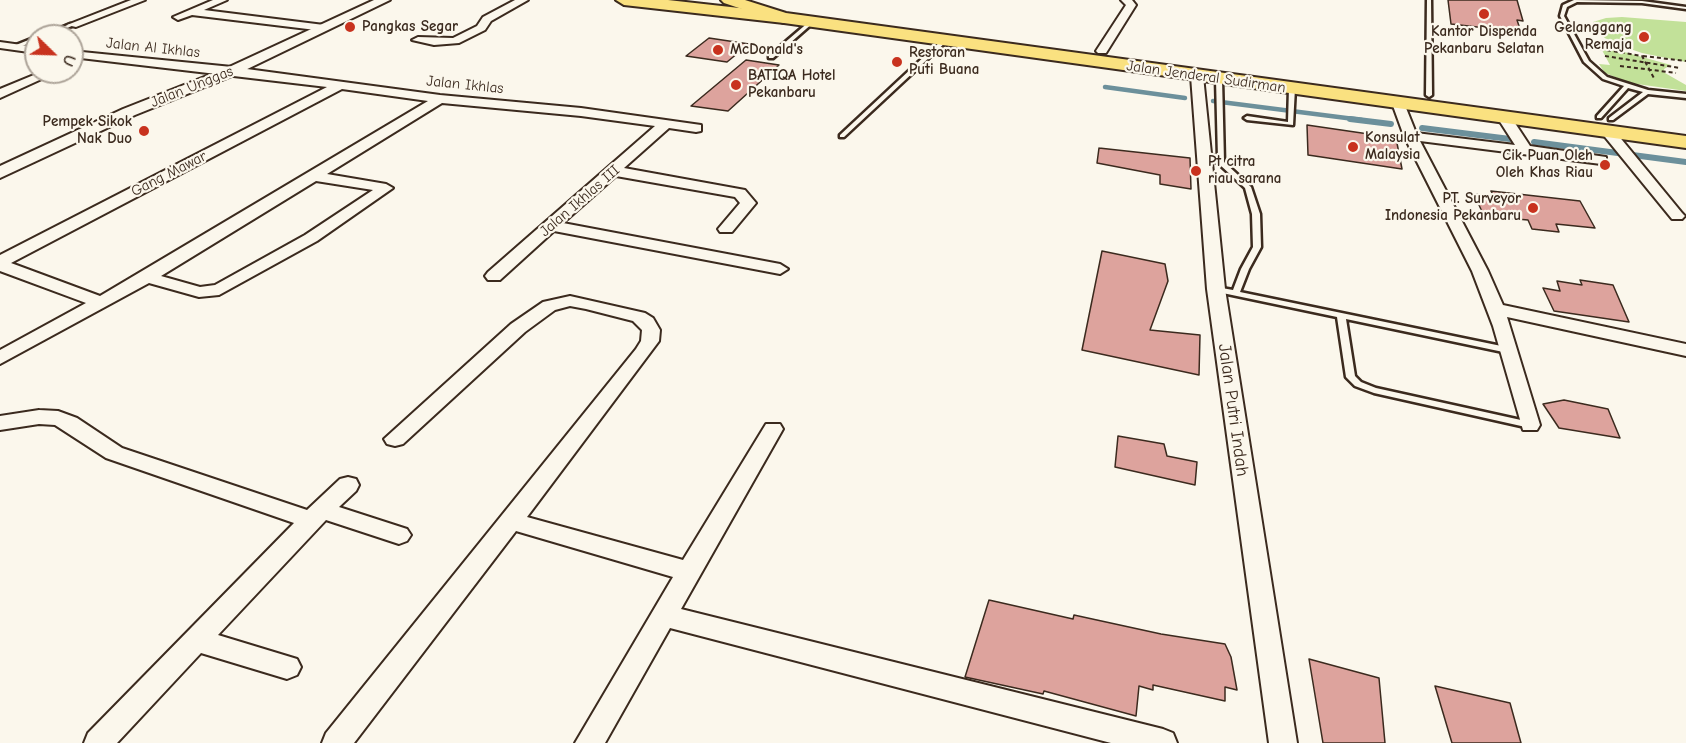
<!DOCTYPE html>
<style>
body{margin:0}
#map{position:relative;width:1686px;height:743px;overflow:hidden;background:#fbf7ec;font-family:"Comic Neue",sans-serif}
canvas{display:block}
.north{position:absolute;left:24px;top:24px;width:60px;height:60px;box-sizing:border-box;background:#fbf7ec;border:2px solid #aea59a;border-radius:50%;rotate:113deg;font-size:16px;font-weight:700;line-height:24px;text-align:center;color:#3b2a1e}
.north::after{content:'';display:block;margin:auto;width:21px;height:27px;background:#c8321e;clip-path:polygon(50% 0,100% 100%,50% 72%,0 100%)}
</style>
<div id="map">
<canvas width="1686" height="743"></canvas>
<div class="north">U</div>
</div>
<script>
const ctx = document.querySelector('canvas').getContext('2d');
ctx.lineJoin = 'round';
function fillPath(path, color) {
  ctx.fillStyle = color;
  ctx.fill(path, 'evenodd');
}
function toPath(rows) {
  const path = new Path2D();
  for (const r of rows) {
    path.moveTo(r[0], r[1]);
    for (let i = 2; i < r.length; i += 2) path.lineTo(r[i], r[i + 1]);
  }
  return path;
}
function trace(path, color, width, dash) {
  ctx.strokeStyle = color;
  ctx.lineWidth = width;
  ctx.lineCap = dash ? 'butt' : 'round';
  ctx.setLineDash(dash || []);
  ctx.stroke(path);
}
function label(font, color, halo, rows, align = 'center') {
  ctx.font = font + ' "Comic Neue",sans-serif';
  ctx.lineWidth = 4.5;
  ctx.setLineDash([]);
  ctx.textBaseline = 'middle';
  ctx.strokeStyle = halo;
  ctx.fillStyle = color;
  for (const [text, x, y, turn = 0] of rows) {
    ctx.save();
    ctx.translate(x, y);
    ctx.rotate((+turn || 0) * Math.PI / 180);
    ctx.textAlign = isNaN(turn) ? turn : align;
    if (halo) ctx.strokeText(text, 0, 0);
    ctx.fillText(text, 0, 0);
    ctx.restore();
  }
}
fillPath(toPath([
 [1622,17,1686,22,1686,62,1642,53,1610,42,1596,31,1593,22,1606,18],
 [1596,39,1617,50,1671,65,1664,69,1665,73,1686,85,1686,91,1630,83,1605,73,1599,64,1610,65]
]), '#c2e199');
trace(toPath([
 [1105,87,1185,98],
 [1213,101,1362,120]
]), '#6c909b', 4.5);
trace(toPath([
 [1350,119,1391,124],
 [1422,128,1510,139],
 [1534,142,1686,162]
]), '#6c909b', 6);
const building = toPath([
 [1448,0,1517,0,1523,21,1517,20,1521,32,1451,24,1448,0],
 [709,38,749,44,727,62,686,56,709,38],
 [746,60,779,65,728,111,691,106,746,60],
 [1307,125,1396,138,1402,169,1308,155,1307,125],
 [1099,148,1190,158,1191,189,1160,184,1160,175,1097,163,1099,148],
 [1491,191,1580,201,1595,228,1556,224,1559,232,1532,229,1528,220,1484,216,1474,194,1494,196,1491,191],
 [1102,251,1165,264,1168,281,1150,330,1200,335,1199,375,1082,350,1102,251],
 [1580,280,1613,285,1629,322,1554,311,1543,288,1560,291,1557,281,1582,285,1580,280],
 [1564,400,1608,409,1620,438,1559,428,1543,404,1564,400],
 [1118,436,1164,444,1167,456,1197,462,1195,485,1115,467,1118,436],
 [989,600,1073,619,1074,615,1161,634,1225,644,1231,657,1237,690,1225,687,1225,701,1153,685,1153,690,1139,686,1136,716,1044,691,1043,694,965,677,989,600],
 [1309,659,1379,678,1385,743,1323,743,1309,659],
 [1435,686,1510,703,1521,743,1452,743,1435,686]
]);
fillPath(building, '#dda39d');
trace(building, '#3b2a1e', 1.5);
const service = toPath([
 [1427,0,1431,0,1432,95,1429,97,1426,95,1427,0],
 [1574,0,1642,1,1686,7,1686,9,1642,3,1577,2,1567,7,1564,16,1589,61,1607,77,1648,90,1686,94,1686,98,1648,94,1613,120,1609,120,1609,118,1643,92,1628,88,1601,118,1597,118,1597,116,1624,86,1603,79,1584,62,1560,16,1563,5,1574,0],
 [810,21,814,22,773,58,769,58,769,56,810,21],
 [70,24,74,25,49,36,41,36,70,24],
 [36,37,36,41,16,48,11,47,36,37],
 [942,40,947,41,844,137,840,137,840,135,942,40],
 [1219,77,1222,79,1224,162,1251,187,1260,214,1261,247,1249,269,1240,292,1511,348,1512,350,1508,353,1346,319,1355,376,1361,382,1376,388,1530,422,1533,423,1535,425,1533,427,1530,428,1374,393,1355,386,1346,377,1337,317,1213,291,1212,289,1213,287,1216,287,1233,290,1241,269,1253,247,1252,214,1245,188,1219,164,1201,153,1206,152,1218,158,1216,79,1219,77],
 [1292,86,1295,88,1293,125,1247,120,1244,118,1247,116,1288,122,1289,88,1292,86]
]);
const minor = toPath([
 [131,0,145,0,76,27,67,25,131,0],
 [213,0,227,0,204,10,324,25,329,28,324,31,192,15,178,20,173,17,213,0],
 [515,0,528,0,491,21,485,30,459,43,434,45,412,40,418,37,453,38,477,26,483,17,515,0],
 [1121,0,1132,0,1136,5,1106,53,1098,53,1096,51,1126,5,1121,0],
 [0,42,36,47,36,53,0,48,0,42],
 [72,51,232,67,440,95,581,108,701,125,701,131,696,132,669,128,624,168,745,190,756,203,732,232,720,232,718,229,740,203,735,197,616,176,563,223,780,264,788,269,780,274,554,231,500,280,488,280,485,276,488,272,655,126,581,116,442,103,327,174,386,184,393,188,317,241,219,295,199,297,149,283,0,364,0,350,86,303,0,271,0,255,327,87,72,57,72,51],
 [342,89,428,101,100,296,11,263,342,89],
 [316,181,373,190,305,235,215,285,200,287,161,276,316,181],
 [41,72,57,72,0,98,0,89,41,72],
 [1197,72,1203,76,1225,289,1297,743,1269,743,1207,289,1191,76,1197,72],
 [1398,99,1404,103,1416,133,1515,145,1497,117,1504,113,1509,114,1530,146,1606,157,1606,163,1601,164,1420,141,1488,271,1503,305,1686,344,1686,356,1507,317,1540,425,1537,430,1523,430,1493,326,1472,271,1404,136,1392,103,1398,99],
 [1608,128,1613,129,1682,213,1685,216,1682,219,1672,219,1601,132,1608,128],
 [570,296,645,313,653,318,660,330,659,341,527,517,683,560,766,424,780,424,783,429,681,609,1163,729,1173,733,1177,743,1111,743,670,628,605,743,575,743,673,577,516,531,354,743,322,743,326,733,636,349,641,341,642,330,633,321,586,309,570,306,555,310,525,332,403,444,395,446,387,444,384,439,511,324,543,302,570,296],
 [39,410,58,411,77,418,122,448,307,510,340,479,348,477,356,479,359,485,356,491,339,507,407,529,411,535,407,541,399,544,326,520,218,635,297,659,301,667,297,675,287,679,201,653,117,743,84,743,88,733,294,523,106,458,55,425,39,424,0,430,0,416,39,410]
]);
const tertiary = toPath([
 [374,0,390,0,237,74,135,115,0,178,0,166,123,109,227,68,374,0]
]);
const primary = toPath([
 [721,0,745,0,786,13,1686,136,1686,148,784,23,724,3,721,0]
]);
const trunk = toPath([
 [616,0,668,0,784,13,792,18,784,23,624,5,616,0]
]);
trace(service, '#3b2a1e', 5);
trace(minor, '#3b2a1e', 4);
trace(tertiary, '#3b2a1e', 4);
trace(primary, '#3b2a1e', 4);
trace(trunk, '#3b2a1e', 4);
trace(toPath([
 [1600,49,1642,56,1655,80],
 [1605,56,1680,68],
 [1643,56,1686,61],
 [1620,66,1676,73]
]), '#3b2a1e', 2, [4, 3]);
fillPath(service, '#fbf7ec');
fillPath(minor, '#fbf7ec');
fillPath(tertiary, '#fbf7ec');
fillPath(primary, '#fae180');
fillPath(trunk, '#fae180');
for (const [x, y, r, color] of [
 [1484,14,6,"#c8321e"],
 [350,27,6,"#c8321e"],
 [1644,37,6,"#c8321e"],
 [718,50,6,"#c8321e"],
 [897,62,6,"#c8321e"],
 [736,85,6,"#c8321e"],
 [144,131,6,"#c8321e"],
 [1353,147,6,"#c8321e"],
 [1605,165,6,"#c8321e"],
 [1196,171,6,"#c8321e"],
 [1533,208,6,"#c8321e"]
]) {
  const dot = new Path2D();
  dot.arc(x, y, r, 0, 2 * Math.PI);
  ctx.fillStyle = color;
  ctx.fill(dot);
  trace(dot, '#fbf7ec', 2);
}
label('bold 15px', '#3b2a1e', '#fbf7ec', [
 ["Pangkas Segar",362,27],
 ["Gelanggang",1632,28,"right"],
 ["Remaja",1632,45,"right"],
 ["Kantor Dispenda",1484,32,"center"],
 ["Pekanbaru Selatan",1484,49,"center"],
 ["McDonald's",730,50],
 ["Restoran",909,53],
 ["Puti Buana",909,70],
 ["BATIQA Hotel",748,76],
 ["Pekanbaru",748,93],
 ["Pempek Sikok",132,122,"right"],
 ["Nak Duo",132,139,"right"],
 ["Konsulat",1365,138],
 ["Malaysia",1365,155],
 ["Cik Puan Oleh",1593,156,"right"],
 ["Oleh Khas Riau",1593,173,"right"],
 ["Pt citra",1208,162],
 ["riau sarana",1208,179],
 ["PT. Surveyor",1521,199,"right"],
 ["Indonesia Pekanbaru",1521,216,"right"]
], 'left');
label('15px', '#3b2a1e', '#fbf7ec', [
 ["Jalan Al Ikhlas",153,48,6],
 ["Jalan Jenderal Sudirman",1206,77,8],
 ["Jalan Ikhlas",465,85,6],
 ["Jalan Unggas",192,87,-22],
 ["Gang Mawar",169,174,-27],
 ["Jalan Ikhlas III",580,201,-41]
]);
label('18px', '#3b2a1e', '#fbf7ec', [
 ["Jalan Putri Indah",1233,410,82]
]);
</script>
